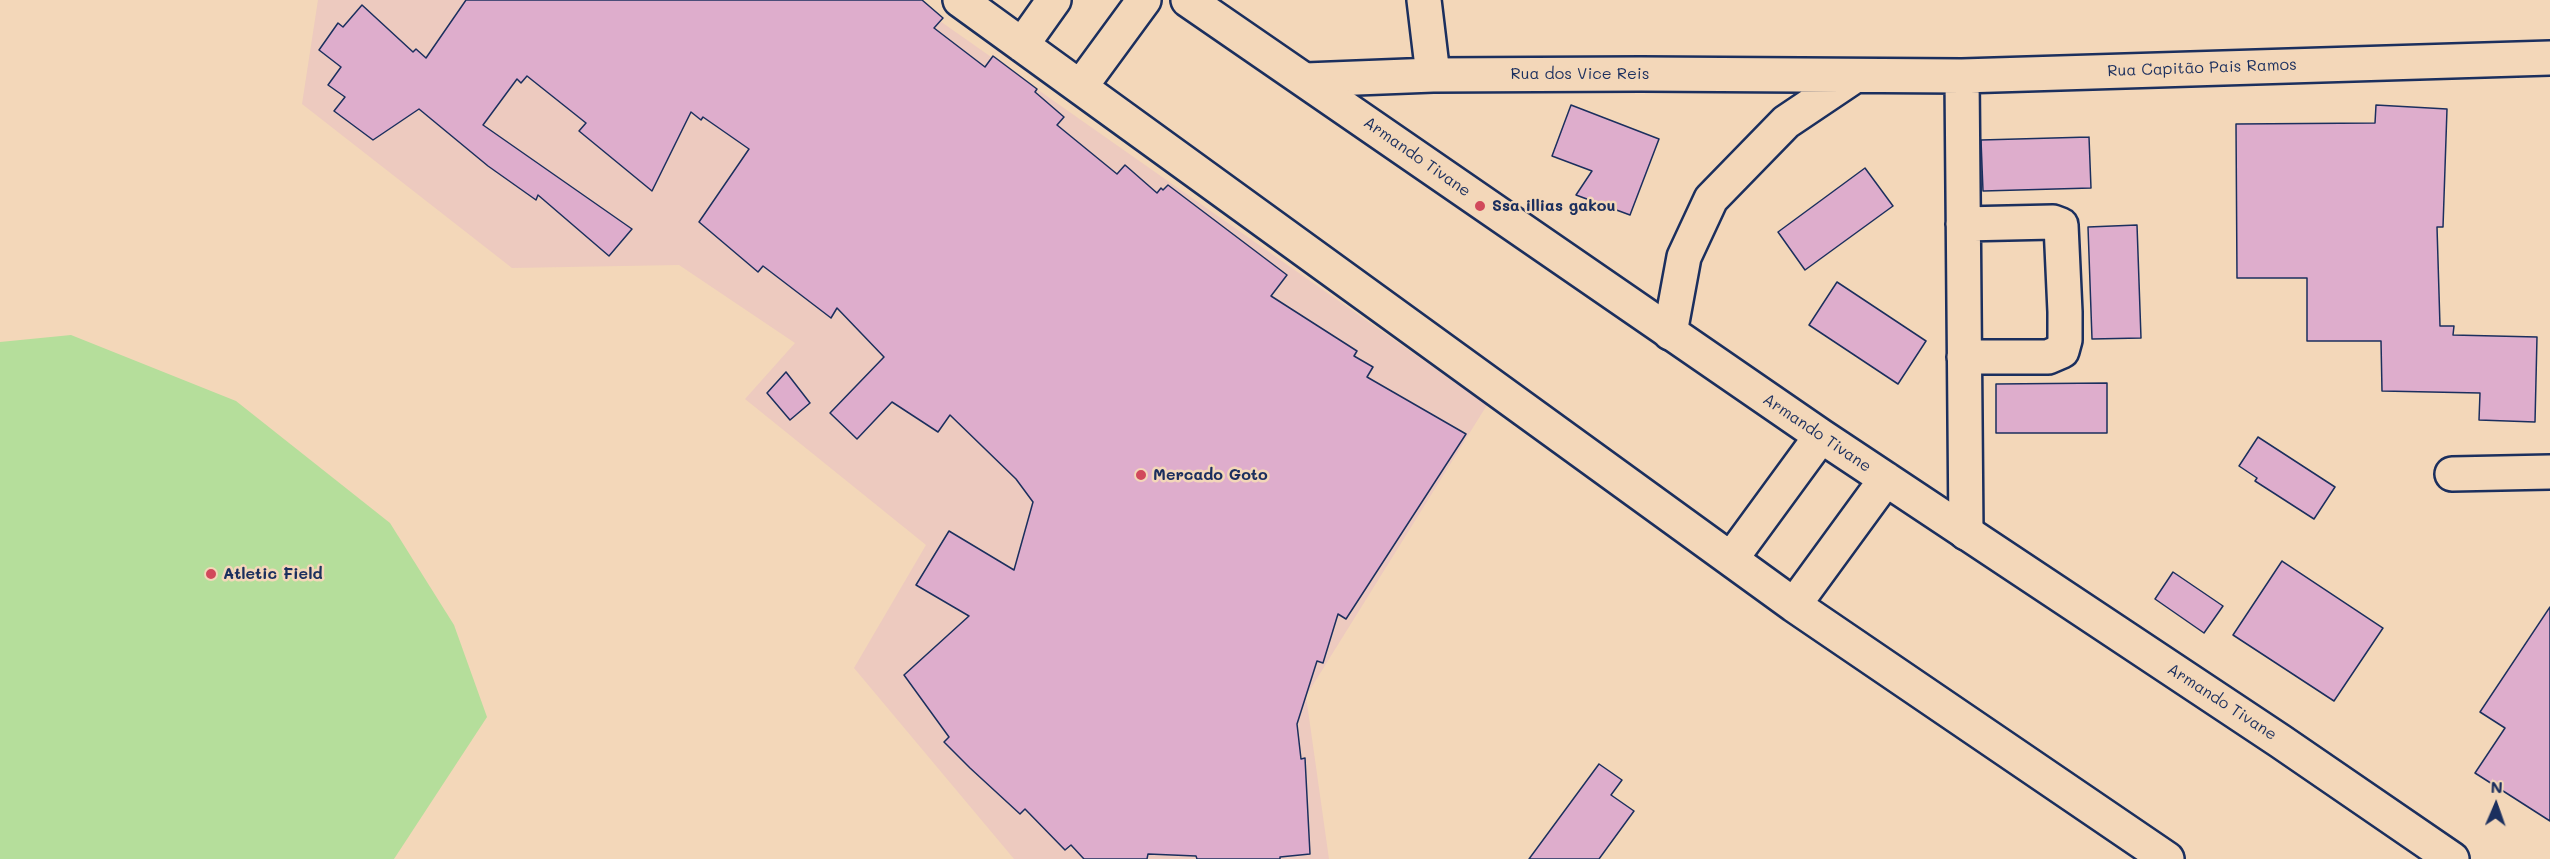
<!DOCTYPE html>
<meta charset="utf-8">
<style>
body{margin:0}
#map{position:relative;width:2550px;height:859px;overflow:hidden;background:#f3d7b9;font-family:Mali,sans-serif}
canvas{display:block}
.north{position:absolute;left:2466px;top:775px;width:60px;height:60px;-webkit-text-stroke:4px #f3d7b9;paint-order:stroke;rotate:2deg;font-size:16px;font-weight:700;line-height:24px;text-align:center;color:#1b2f5e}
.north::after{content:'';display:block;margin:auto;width:21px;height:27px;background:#1b2f5e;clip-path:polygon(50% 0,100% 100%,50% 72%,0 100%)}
</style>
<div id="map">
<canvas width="2550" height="859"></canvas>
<div class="north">N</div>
</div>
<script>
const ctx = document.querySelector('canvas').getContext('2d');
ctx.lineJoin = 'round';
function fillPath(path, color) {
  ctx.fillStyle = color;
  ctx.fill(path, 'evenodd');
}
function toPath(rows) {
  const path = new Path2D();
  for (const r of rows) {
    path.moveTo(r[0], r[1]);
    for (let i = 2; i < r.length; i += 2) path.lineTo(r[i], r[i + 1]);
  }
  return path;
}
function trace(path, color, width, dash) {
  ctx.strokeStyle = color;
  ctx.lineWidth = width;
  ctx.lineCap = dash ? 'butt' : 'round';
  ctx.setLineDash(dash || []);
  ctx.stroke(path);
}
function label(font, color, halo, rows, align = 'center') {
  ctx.font = font + ' Mali,sans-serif';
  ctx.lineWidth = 5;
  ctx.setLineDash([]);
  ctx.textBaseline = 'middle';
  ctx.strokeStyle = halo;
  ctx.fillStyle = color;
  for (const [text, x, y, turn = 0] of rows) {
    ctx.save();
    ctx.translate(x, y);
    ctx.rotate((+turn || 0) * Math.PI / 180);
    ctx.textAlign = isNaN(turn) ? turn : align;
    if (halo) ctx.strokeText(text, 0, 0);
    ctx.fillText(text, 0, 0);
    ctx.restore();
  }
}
fillPath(toPath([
 [318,0,910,0,1487,405,1306,696,1329,859,1014,859,854,668,926,545,745,399,795,343,679,265,512,268,302,104]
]), '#edcabf');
fillPath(toPath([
 [71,335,236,401,390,523,454,625,487,717,394,859,0,859,0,342]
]), '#b5de9b');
const building = toPath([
 [466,0,922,0,943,18,934,28,985,67,993,56,1037,89,1035,92,1064,117,1057,125,1117,174,1125,165,1157,193,1161,188,1163,190,1168,185,1287,275,1271,296,1357,351,1354,356,1373,367,1367,377,1466,434,1346,619,1338,614,1323,663,1317,661,1297,724,1301,759,1305,758,1310,854,1280,857,1280,859,1197,859,1196,856,1148,854,1147,859,1084,859,1071,845,1065,850,1025,809,1020,814,970,768,944,742,949,737,904,675,969,616,916,585,949,531,1014,570,1033,502,1016,479,950,415,938,432,892,402,857,439,830,413,884,357,837,308,831,318,763,266,758,272,699,222,749,149,703,117,701,120,691,112,652,191,579,131,586,123,527,76,521,83,517,79,483,125,632,229,609,256,538,195,536,200,488,166,419,109,373,140,334,111,345,97,328,85,341,67,319,50,338,23,343,27,362,5,413,52,416,49,426,58,466,0],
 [1571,105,1659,139,1630,215,1576,195,1592,171,1552,156,1571,105],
 [2376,105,2447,109,2443,227,2437,227,2440,326,2454,326,2453,335,2537,337,2535,422,2479,420,2480,393,2382,391,2381,341,2307,341,2307,278,2237,278,2236,124,2375,123,2376,105],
 [2089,137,2091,188,1983,191,1981,140,2089,137],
 [1865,168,1893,206,1805,270,1778,232,1865,168],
 [2137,225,2141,338,2092,339,2088,227,2137,225],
 [1837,282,1926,341,1898,384,1809,325,1837,282],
 [786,372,810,403,790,420,767,393,786,372],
 [2107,383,2107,433,1996,433,1996,384,2107,383],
 [2258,437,2335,487,2314,519,2255,481,2257,478,2239,466,2258,437],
 [2282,561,2383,628,2334,701,2233,635,2282,561],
 [2173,572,2223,606,2204,633,2155,599,2173,572],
 [2550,607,2550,821,2475,773,2505,728,2480,712,2550,607],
 [1599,764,1622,780,1611,795,1634,811,1599,859,1529,859,1599,764]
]);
fillPath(building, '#deadcc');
trace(building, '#1b2f5e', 1.5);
const street = toPath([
 [1424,0,1433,75],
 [1962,76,1966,533],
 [1306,80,1433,75,1641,74,1962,76,2550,58],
 [1963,224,2053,222,2061,225,2065,312,2065,340,2062,351,2048,357,1964,357],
 [1670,333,1684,257,1711,199,1786,122,1853,77],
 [2452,474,2550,472]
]);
const secondary = toPath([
 [960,0,1794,605,2167,859],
 [1188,0,1821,436,2280,741,2452,859],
 [1022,45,1054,0],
 [1081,86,1144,0],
 [1731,559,1821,436],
 [1794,605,1886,479]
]);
trace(street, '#1b2f5e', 38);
trace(secondary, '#1b2f5e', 38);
trace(street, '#f3d7b9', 33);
trace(secondary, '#f3d7b9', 33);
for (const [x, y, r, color] of [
 [1480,206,6,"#d1495b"],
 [1141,475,6,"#d1495b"],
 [211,574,6,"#d1495b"]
]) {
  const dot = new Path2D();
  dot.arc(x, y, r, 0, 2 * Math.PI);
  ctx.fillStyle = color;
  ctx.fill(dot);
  trace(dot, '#f3d7b9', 2);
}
label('16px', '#1b2f5e', '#f3d7b9', [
 ["Rua Capitão Pais Ramos",2202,68,-2],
 ["Rua dos Vice Reis",1580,74],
 ["Armando Tivane",1417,157,35],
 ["Armando Tivane",1817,433,34],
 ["Armando Tivane",2222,702,33]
]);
label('bold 16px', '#1b2f5e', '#f3d7b9', [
 ["Ssa illias gakou",1492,206],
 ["Mercado Goto",1153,475],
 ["Atletic Field",223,574]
], 'left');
</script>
